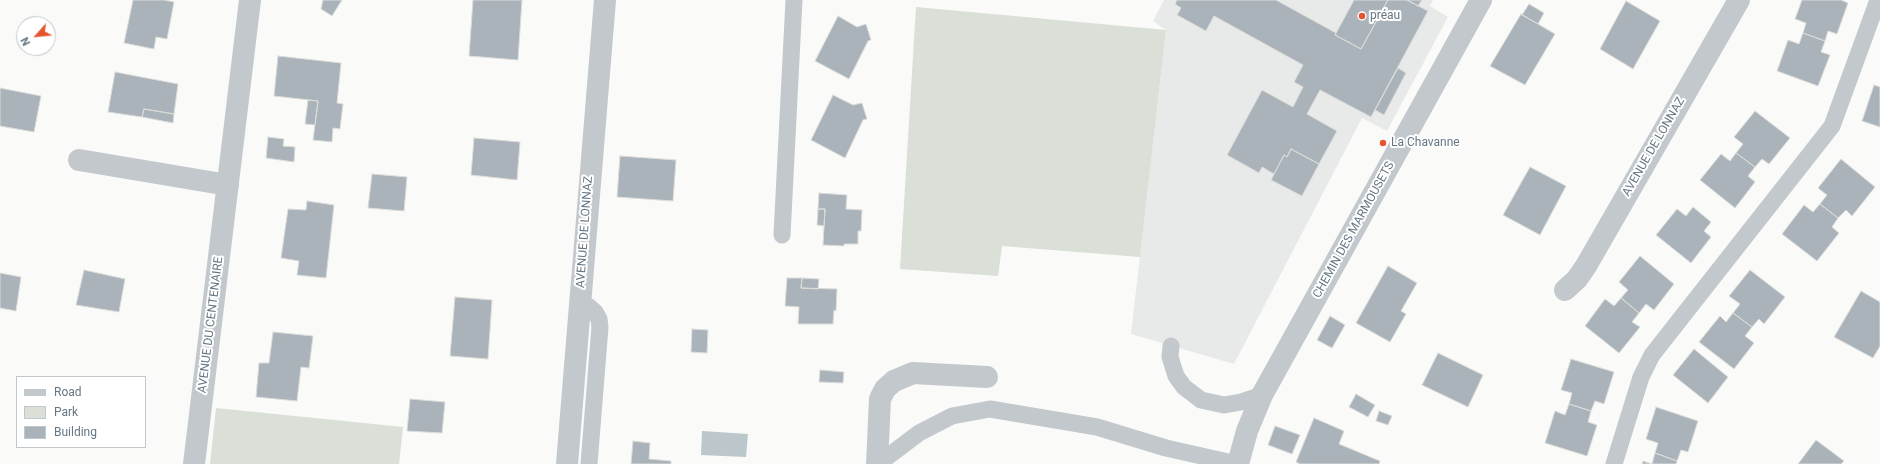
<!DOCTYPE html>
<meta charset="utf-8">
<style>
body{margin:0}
#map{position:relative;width:1880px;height:464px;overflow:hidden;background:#fafaf8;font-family:Roboto,sans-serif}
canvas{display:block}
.legend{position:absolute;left:16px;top:376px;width:130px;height:72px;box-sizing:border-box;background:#fff;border:1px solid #c1c8cd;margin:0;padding:5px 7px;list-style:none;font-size:12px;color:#657683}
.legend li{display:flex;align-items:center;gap:8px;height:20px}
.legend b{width:20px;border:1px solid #c1c8cd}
.north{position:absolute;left:16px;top:16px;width:40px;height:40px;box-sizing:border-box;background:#fff;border:1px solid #c1c8cd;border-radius:50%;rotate:243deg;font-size:11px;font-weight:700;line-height:16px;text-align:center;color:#657683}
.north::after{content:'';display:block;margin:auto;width:14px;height:18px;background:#e4572e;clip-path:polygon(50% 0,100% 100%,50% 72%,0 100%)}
</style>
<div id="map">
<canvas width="1880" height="464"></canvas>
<ul class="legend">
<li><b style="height:5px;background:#c3c8cc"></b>Road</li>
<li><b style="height:11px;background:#dadfd7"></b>Park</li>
<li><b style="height:11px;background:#aab3b9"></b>Building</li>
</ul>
<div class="north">N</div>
</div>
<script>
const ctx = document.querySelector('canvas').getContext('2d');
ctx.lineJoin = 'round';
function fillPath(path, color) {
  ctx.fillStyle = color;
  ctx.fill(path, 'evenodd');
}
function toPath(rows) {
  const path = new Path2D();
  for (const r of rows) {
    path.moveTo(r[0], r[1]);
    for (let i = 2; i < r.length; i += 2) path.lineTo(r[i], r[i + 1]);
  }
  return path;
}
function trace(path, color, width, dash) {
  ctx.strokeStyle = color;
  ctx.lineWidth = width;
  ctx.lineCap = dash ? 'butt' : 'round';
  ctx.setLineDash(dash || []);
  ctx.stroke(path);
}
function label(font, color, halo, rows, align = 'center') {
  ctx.font = font + ' Roboto,sans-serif';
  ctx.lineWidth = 4;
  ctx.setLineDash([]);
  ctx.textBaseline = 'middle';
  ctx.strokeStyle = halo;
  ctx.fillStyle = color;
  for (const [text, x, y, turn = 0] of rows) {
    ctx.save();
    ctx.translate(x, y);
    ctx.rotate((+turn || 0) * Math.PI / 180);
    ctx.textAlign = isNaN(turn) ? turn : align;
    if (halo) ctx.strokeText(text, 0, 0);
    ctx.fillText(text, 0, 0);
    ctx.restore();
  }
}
fillPath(toPath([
 [1164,0,1433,0,1430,6,1448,17,1387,131,1362,118,1234,364,1131,334,1166,30,1153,21]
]), '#e8e9e9');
fillPath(toPath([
 [916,7,1166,30,1140,257,1002,246,998,276,900,269],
 [216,408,403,427,399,464,210,464]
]), '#dadfd7');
fillPath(toPath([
 [702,431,748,434,746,457,701,455]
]), '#bbc7cb');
const building = toPath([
 [133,0,164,0,174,2,167,39,156,37,154,49,124,43,133,0],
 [323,0,342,0,332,16,321,9,323,0],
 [473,0,522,0,518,60,469,56,473,0],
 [1177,0,1276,0,1336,33,1335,35,1361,49,1388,0,1407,0,1428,11,1371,117,1320,90,1307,114,1337,131,1319,164,1291,149,1287,157,1284,155,1274,174,1262,167,1259,173,1227,155,1262,90,1293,107,1303,87,1294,82,1303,65,1214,16,1206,31,1177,15,1181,8,1175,4,1177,0],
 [1354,0,1388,0,1361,49,1335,35,1354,0],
 [1407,0,1422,0,1418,6,1407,0],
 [1802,0,1841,0,1848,3,1837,34,1828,31,1825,41,1803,33,1806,23,1795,19,1802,0],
 [1626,1,1660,21,1633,69,1600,49,1626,1],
 [1529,4,1544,13,1538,24,1522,15,1529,4],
 [1521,14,1555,34,1525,85,1490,66,1521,14],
 [838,16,857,27,866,24,871,40,868,41,849,79,815,61,838,16],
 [1803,33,1825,41,1821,52,1830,55,1818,86,1777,71,1788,40,1799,44,1803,33],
 [278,56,341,63,337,103,343,104,340,129,333,128,332,142,313,140,318,101,274,96,278,56],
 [1398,68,1406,73,1384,115,1375,110,1398,68],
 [115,72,178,84,174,114,144,109,142,117,108,112,115,72],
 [1874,85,1880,87,1880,127,1862,121,1874,85],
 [0,88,41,96,34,132,0,126,0,88],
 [833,95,853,105,862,103,867,119,863,120,845,158,811,140,833,95],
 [308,100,318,101,315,125,305,124,308,100],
 [144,109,174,114,173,123,142,117,144,109],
 [1755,111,1790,138,1769,164,1762,159,1755,167,1736,153,1743,144,1734,137,1755,111],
 [268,137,284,139,283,146,295,147,294,162,266,158,268,137],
 [474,138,520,142,517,180,471,175,474,138],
 [1291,149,1319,164,1302,196,1271,180,1284,155,1287,157,1291,149],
 [1736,153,1755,167,1748,176,1755,182,1735,208,1700,180,1721,154,1730,161,1736,153],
 [620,156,676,160,673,201,617,197,620,156],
 [1841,159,1875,187,1852,216,1846,210,1838,218,1820,204,1827,195,1818,188,1841,159],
 [1530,167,1566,186,1540,235,1503,215,1530,167],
 [372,174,407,177,404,211,368,208,372,174],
 [819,193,847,195,846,209,862,210,861,231,858,231,858,244,844,244,844,246,823,245,825,209,818,209,819,193],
 [307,201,334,205,326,278,297,275,299,261,281,258,288,209,306,210,307,201],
 [1820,204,1838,218,1832,227,1839,233,1817,261,1782,234,1804,205,1813,212,1820,204],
 [1693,207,1711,222,1704,231,1711,237,1691,263,1656,235,1677,209,1686,216,1693,207],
 [818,209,825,209,824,226,817,225,818,209],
 [1640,256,1674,284,1654,310,1646,304,1639,313,1621,298,1628,290,1619,282,1640,256],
 [1388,266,1417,283,1401,311,1406,314,1390,342,1356,323,1388,266],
 [84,270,125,279,119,312,76,305,84,270],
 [1750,270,1785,297,1764,324,1759,319,1752,327,1733,313,1740,304,1729,296,1750,270],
 [0,273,21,277,16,311,0,308,0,273],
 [787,278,802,278,801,288,837,289,836,311,834,310,833,324,798,324,799,307,785,306,787,278],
 [802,278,819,279,818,289,801,288,802,278],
 [1861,291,1880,302,1880,346,1873,358,1834,337,1861,291],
 [455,297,492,300,488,359,450,356,455,297],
 [1621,298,1639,313,1632,322,1640,327,1619,353,1585,326,1605,299,1614,306,1621,298],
 [1733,313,1752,327,1745,336,1754,343,1734,369,1699,342,1720,316,1726,322,1733,313],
 [1330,316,1345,325,1332,348,1317,340,1330,316],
 [692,329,708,330,707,353,691,352,692,329],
 [273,332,313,336,309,368,301,367,297,401,256,397,259,363,269,363,273,332],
 [1694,349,1728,377,1708,403,1673,375,1694,349],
 [1438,353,1483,375,1468,407,1422,385,1438,353],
 [1571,359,1614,372,1604,404,1595,401,1591,411,1569,404,1572,393,1561,390,1571,359],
 [820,370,844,372,843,383,819,382,820,370],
 [1356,394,1375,405,1368,417,1349,407,1356,394],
 [410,399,445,402,442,433,407,431,410,399],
 [1569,404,1591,411,1588,422,1597,425,1587,456,1545,443,1555,411,1565,415,1569,404],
 [1656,407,1698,421,1688,452,1681,450,1677,461,1655,453,1658,443,1646,439,1656,407],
 [1379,411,1392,416,1388,425,1376,421,1379,411],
 [1314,418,1344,431,1339,444,1380,461,1379,464,1300,464,1296,462,1314,418],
 [1275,426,1300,435,1292,454,1268,445,1275,426],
 [1816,440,1844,461,1841,464,1798,464,1816,440],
 [633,441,650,443,649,459,671,461,671,464,631,464,633,441],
 [1655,453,1677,461,1676,464,1642,464,1643,461,1652,464,1655,453]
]);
fillPath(building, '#aab3b9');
trace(building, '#dcdcda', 1);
trace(toPath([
 [782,235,794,0],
 [580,304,588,306,595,312,599,319,600,327,589,464],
 [1171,346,1170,357,1176,376,1184,387,1201,400,1224,405,1241,402,1262,395],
 [878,464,919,433,952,416,990,409,1097,427,1166,448,1237,464],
 [1614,464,1641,377,1652,355,1832,126,1878,0]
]), '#c3c8cc', 17);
trace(toPath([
 [79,160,228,185],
 [1565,290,1577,279,1586,266,1739,0],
 [194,464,250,0],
 [567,464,605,0],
 [877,464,880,399,885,389,894,381,913,373,987,377],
 [1238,464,1247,431,1262,395,1481,0]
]), '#c3c8cc', 22);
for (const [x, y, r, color] of [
 [1362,16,4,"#e4572e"],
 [1383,143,4,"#e4572e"]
]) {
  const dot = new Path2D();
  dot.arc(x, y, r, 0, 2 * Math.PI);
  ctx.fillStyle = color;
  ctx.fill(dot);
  trace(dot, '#fff', 1.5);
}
label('12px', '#657683', '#fff', [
 ["préau",1370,16],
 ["La Chavanne",1391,143]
], 'left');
label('12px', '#657683', '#fff', [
 ["AVENUE DE LONNAZ",1654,147,-60],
 ["CHEMIN DES MARMOUSETS",1354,230,-61],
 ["AVENUE DE LONNAZ",585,232,-86],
 ["AVENUE DU CENTENAIRE",211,325,-83]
]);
</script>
